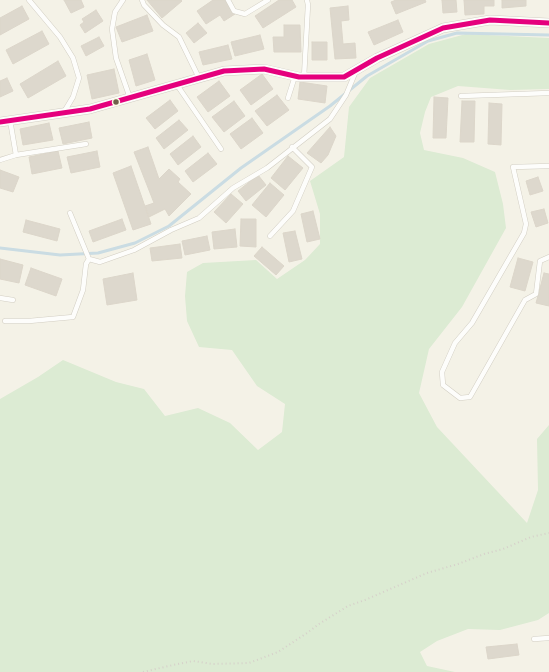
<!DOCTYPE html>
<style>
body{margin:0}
canvas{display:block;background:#f4f2e7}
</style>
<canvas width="549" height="672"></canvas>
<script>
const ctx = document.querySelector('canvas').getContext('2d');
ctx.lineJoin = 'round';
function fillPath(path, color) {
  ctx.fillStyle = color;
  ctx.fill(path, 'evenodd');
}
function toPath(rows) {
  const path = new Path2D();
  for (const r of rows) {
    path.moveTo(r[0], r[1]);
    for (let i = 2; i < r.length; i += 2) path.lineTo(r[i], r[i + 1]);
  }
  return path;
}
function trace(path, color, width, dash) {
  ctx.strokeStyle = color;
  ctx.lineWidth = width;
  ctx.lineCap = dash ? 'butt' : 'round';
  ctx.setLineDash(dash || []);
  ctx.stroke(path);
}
fillPath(toPath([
 [466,34,549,38,549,89,510,90,458,86,431,97,425,112,420,133,424,150,463,158,495,172,503,204,506,228,462,307,429,349,419,393,437,427,527,523,538,490,537,439,549,425,549,613,538,620,500,630,468,629,437,641,420,652,427,666,455,672,0,672,0,399,38,377,63,360,116,382,144,389,165,416,198,408,230,423,258,450,282,432,285,404,257,386,232,350,199,347,187,321,185,296,187,272,203,263,256,260,277,279,305,260,320,244,320,214,310,181,344,157,349,107,370,78,429,44]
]), '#dcebd3');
trace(toPath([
 [0,248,60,255,98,253,135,243,169,226,241,168,330,106,367,76,428,41,457,33,549,35]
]), '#cadce3', 3);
const building = toPath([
 [64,0,81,0,84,7,71,13,64,0],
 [147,0,181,0,182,1,162,18,147,0],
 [213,0,226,0,235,14,224,21,220,15,206,24,197,11,213,0],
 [279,0,292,0,296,7,263,28,255,16,279,0],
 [396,0,425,0,426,2,396,14,391,2,396,0],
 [442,0,456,0,457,12,443,13,442,0],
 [464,0,494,0,494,6,484,6,484,14,465,15,464,0],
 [502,0,526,0,526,6,502,8,502,0],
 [22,6,29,19,0,35,0,18,22,6],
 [348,6,349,20,341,21,343,44,355,43,356,58,335,59,330,8,348,6],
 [96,10,103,21,85,33,80,25,84,22,82,19,96,10],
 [147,15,153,31,122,42,116,27,147,15],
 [398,20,403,32,374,45,368,32,398,20],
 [198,23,207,33,194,43,186,33,198,23],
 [284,25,300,25,301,52,274,52,273,37,284,37,284,25],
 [42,31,49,44,13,64,6,50,42,31],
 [260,35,264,49,235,56,231,42,260,35],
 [99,37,104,46,86,56,81,46,99,37],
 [312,42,327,42,327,60,312,60,312,42],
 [228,45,232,59,203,65,199,52,228,45],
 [147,54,155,80,136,86,129,60,147,54],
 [58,61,66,76,28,98,20,84,58,61],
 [114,69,119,93,92,99,87,75,114,69],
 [262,74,273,89,251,105,240,90,262,74],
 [7,78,13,91,0,97,0,81,7,78],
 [219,81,230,96,208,112,197,97,219,81],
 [300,82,327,86,325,103,298,99,300,82],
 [277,95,289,110,267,126,255,111,277,95],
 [434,97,448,98,446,138,433,138,434,97],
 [170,100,178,111,155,129,146,118,170,100],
 [234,101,245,116,224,132,212,117,234,101],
 [462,101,475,101,474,142,460,142,462,101],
 [489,103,502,104,501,145,488,144,489,103],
 [252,118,263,133,241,149,230,134,252,118],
 [179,120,188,130,164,149,156,138,179,120],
 [89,122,92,138,63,144,59,128,89,122],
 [49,123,53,140,23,145,20,129,49,123],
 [330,127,336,136,328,155,321,163,307,153,330,127],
 [193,136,201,147,178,165,170,154,193,136],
 [148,147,159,179,169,169,180,179,178,182,191,194,169,216,165,209,149,217,145,206,154,203,134,152,148,147],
 [58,151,62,168,32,174,29,157,58,151],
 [97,151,100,167,71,173,67,157,97,151],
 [208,153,217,164,193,182,185,171,208,153],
 [288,156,303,168,285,190,271,178,288,156],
 [131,166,151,224,133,230,113,173,131,166],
 [0,170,19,177,13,192,0,188,0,170],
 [258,175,266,185,246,201,238,191,258,175],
 [538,177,543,191,530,195,526,181,538,177],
 [270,183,284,195,266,217,252,205,270,183],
 [231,194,243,204,226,223,214,212,231,194],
 [544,209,548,223,536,227,531,212,544,209],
 [313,211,320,239,307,242,301,214,313,211],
 [122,219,126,230,93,242,89,231,122,219],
 [241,219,256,219,256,247,240,246,241,219],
 [26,220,60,229,57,241,23,232,26,220],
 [235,229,237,247,214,249,212,232,235,229],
 [295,231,302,259,289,262,283,233,295,231],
 [207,236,210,250,185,255,182,241,207,236],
 [180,244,182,258,152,261,150,248,180,244],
 [262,247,284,266,276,275,254,256,262,247],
 [518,258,533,262,525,291,510,287,518,258],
 [0,259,23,265,19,283,0,279,0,259],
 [31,268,62,279,56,296,25,285,31,268],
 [133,273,137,300,107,305,103,279,133,273],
 [544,273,549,274,549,306,536,303,544,273],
 [517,644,519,655,488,659,486,647,517,644]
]);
fillPath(building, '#ddd8cd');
trace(building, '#dcd6ca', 1);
const lane = toPath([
 [29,0,60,37,73,58,79,78,73,97,64,112],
 [123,0,115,12,112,29,116,58,130,98],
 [142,0,144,5,163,25,179,37,199,78],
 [228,0,234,11,245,14,268,0],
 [304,77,308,5,307,0],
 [177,85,221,149],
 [461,96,549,93],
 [288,98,295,76],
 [16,155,86,144],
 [0,160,16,155,10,120],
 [549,166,513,167,526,224,524,233,472,323,455,343,442,372,443,385,460,398,470,397,525,300,536,294,540,261,549,257],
 [70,213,89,259],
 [270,236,293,211,312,167,292,147],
 [0,298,13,300],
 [5,321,29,321,73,317,83,290,86,264,89,259,100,262,134,250,171,230,199,218,233,188,267,168,330,119,346,95,356,71],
 [534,639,549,638]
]);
const street = toPath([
 [0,122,90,109,224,71,264,69,299,77,344,77,377,58,443,28,490,20,549,23]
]);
trace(lane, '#d2cec3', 5.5);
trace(street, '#d2cec3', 10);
trace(toPath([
 [143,672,173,665,193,661,213,664,249,663,278,652,307,633,319,624,348,606,365,600,427,573,458,564,484,554,503,549,531,537,549,533]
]), '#d6d0ca', 2, [1, 3]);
trace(lane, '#fdfdfb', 4.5);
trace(street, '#fdfdfb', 9);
trace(toPath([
 [0,122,90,109,224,71,264,69,299,77,344,77,377,58,443,28,490,20,549,23]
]), '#e5007d', 5);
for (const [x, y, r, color] of [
 [116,102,3.5,"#6f5f4b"]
]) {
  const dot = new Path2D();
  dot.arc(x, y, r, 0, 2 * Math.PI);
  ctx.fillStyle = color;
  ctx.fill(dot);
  trace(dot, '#fdf9e7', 1.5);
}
</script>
